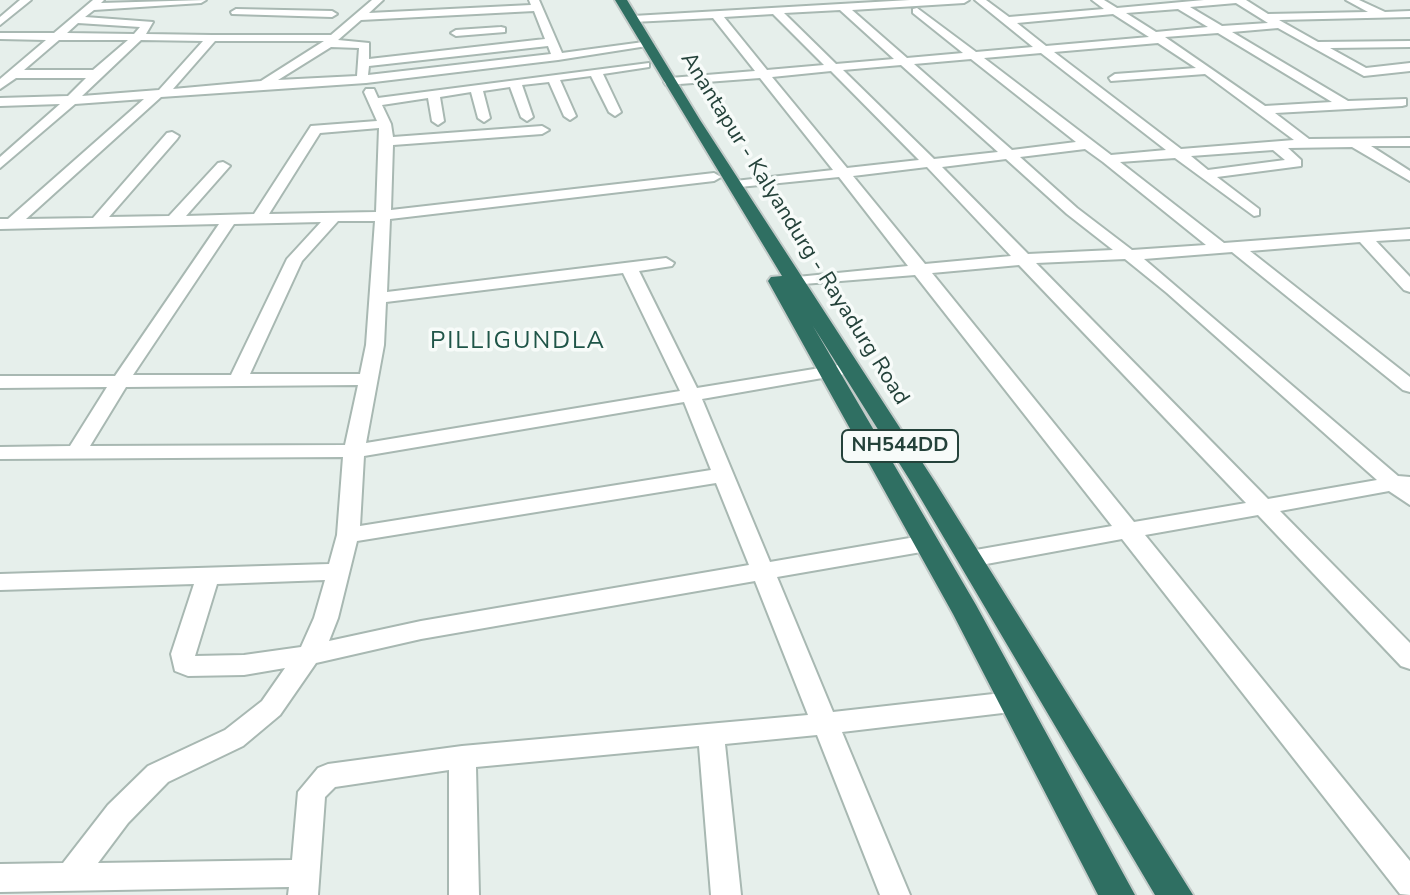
<!DOCTYPE html>
<style>
body{margin:0}
canvas{display:block;background:#e6efeb}
</style>
<canvas width="1410" height="895"></canvas>
<script>
const ctx = document.querySelector('canvas').getContext('2d');
ctx.lineJoin = 'round';
function toPath(rows) {
  const path = new Path2D();
  for (const r of rows) {
    path.moveTo(r[0], r[1]);
    for (let i = 2; i < r.length; i += 2) path.lineTo(r[i], r[i + 1]);
  }
  return path;
}
function trace(path, color, width, dash) {
  ctx.strokeStyle = color;
  ctx.lineWidth = width;
  ctx.lineCap = dash ? 'butt' : 'round';
  ctx.setLineDash(dash || []);
  ctx.stroke(path);
}
function fillPath(path, color) {
  ctx.fillStyle = color;
  ctx.fill(path, 'evenodd');
}
function label(font, color, halo, rows, align = 'center') {
  ctx.font = font + ' "Nunito Sans",sans-serif';
  ctx.lineWidth = 7;
  ctx.setLineDash([]);
  ctx.textBaseline = 'middle';
  ctx.strokeStyle = halo;
  ctx.fillStyle = color;
  for (const [text, x, y, turn = 0] of rows) {
    ctx.save();
    ctx.translate(x, y);
    ctx.rotate((+turn || 0) * Math.PI / 180);
    ctx.textAlign = isNaN(turn) ? turn : align;
    if (halo) ctx.strokeText(text, 0, 0);
    ctx.fillText(text, 0, 0);
    ctx.restore();
  }
}
const minor = toPath([
 [20,0,31,0,0,25,0,17,20,0],
 [93,0,104,0,101,3,206,0,201,3,94,10,85,17,153,22,146,34,212,35,331,35,372,0,383,0,369,13,531,5,529,0,539,0,562,53,651,41,653,43,647,46,558,60,366,83,161,97,26,219,93,218,167,133,172,132,179,136,177,139,109,217,169,216,218,163,223,162,230,166,186,216,254,214,311,126,377,121,364,92,366,89,374,89,378,98,649,63,649,67,603,74,621,112,615,116,609,112,591,76,560,80,576,116,570,120,564,116,549,82,522,85,533,117,527,121,521,117,510,87,483,91,490,118,484,122,478,118,471,92,440,97,444,121,438,125,432,121,428,98,382,105,391,124,393,137,542,126,549,130,542,134,393,145,391,210,714,173,721,177,714,181,390,219,387,292,666,258,674,263,672,266,639,271,697,388,851,363,857,364,860,368,857,372,851,373,702,399,770,562,927,535,935,538,938,543,935,548,927,551,777,577,833,712,1011,692,1020,695,1024,702,1020,709,1011,712,842,732,910,895,880,895,817,735,725,744,741,895,711,895,699,746,476,767,479,895,449,895,449,770,335,787,325,797,318,895,288,895,289,887,0,892,0,864,63,863,108,805,148,766,225,730,262,701,285,668,244,675,188,676,175,671,171,654,194,584,0,590,0,574,329,564,337,535,343,457,0,459,0,447,70,446,107,387,0,388,0,376,115,376,219,224,0,229,0,219,8,219,144,99,75,104,0,168,0,157,60,104,0,106,0,98,68,96,86,78,16,78,0,89,0,79,46,40,0,39,0,33,54,33,93,0],
 [534,11,545,39,369,59,369,43,338,40,361,20,534,11],
 [78,23,140,27,134,34,67,33,78,23],
 [59,40,128,40,93,70,24,70,59,40],
 [141,40,203,41,159,90,82,96,141,40],
 [215,41,324,41,261,81,173,89,215,41],
 [548,46,551,54,368,75,369,66,548,46],
 [331,47,359,48,357,76,278,80,331,47],
 [379,128,376,212,269,214,320,133,379,128],
 [338,221,375,221,366,345,360,374,250,374,302,261,338,221],
 [321,222,287,259,231,375,133,375,234,224,321,222],
 [623,273,680,391,366,443,384,345,386,302,623,273],
 [358,385,345,445,90,446,126,387,358,385],
 [684,402,711,470,360,526,364,456,684,402],
 [716,483,749,565,421,621,329,641,338,618,357,541,716,483],
 [325,580,314,618,301,647,244,655,195,656,217,584,325,580],
 [755,581,808,715,462,746,328,764,318,768,298,792,292,860,98,863,128,823,168,782,243,746,280,715,316,663,421,639,755,581],
 [910,0,969,0,964,3,852,10,907,58,963,53,913,13,913,9,917,8,976,52,1033,47,975,0,986,0,1009,17,1104,9,1092,0,1104,0,1117,8,1204,0,1246,0,1268,14,1368,12,1346,0,1359,0,1385,12,1410,11,1410,17,1279,20,1318,42,1410,41,1410,47,1330,48,1366,68,1410,63,1410,71,1364,76,1278,28,1232,32,1348,101,1406,99,1406,105,1402,106,1275,113,1309,139,1410,138,1410,146,1371,146,1410,171,1410,181,1352,147,1288,148,1301,160,1301,166,1217,177,1259,209,1259,215,1254,216,1175,158,1120,162,1224,243,1410,229,1410,239,1376,241,1410,277,1410,292,1404,290,1360,242,1250,251,1410,377,1410,392,1403,390,1232,252,1144,259,1398,476,1410,477,1410,505,1389,491,1280,511,1410,643,1410,669,1401,666,1258,515,1145,535,1410,861,1410,895,1400,894,1122,539,970,567,962,565,959,559,962,553,970,551,1112,526,915,275,791,285,789,282,797,277,908,266,839,177,730,188,728,185,735,181,833,170,760,78,666,85,664,82,670,78,755,71,713,18,633,22,628,19,633,16,910,0],
 [1236,3,1268,23,1222,26,1190,7,1236,3],
 [1178,9,1208,27,1156,32,1126,13,1178,9],
 [840,10,894,59,836,64,784,13,840,10],
 [773,14,824,65,767,70,724,17,773,14],
 [1113,14,1149,37,1046,46,1017,23,1113,14],
 [1218,33,1332,102,1265,106,1165,37,1218,33],
 [1158,43,1196,68,1115,74,1109,78,1111,81,1205,74,1294,140,1181,149,1054,52,1158,43],
 [1041,53,1166,150,1111,155,984,58,1041,53],
 [971,59,1076,142,1012,150,914,64,971,59],
 [901,65,998,152,934,159,843,70,901,65],
 [831,71,919,160,847,168,772,77,831,71],
 [1085,149,1103,162,1206,245,1132,250,1077,208,1020,157,1085,149],
 [1273,150,1285,160,1208,170,1191,156,1273,150],
 [1006,159,1067,214,1113,250,1028,254,942,167,1006,159],
 [927,167,1011,256,925,264,853,176,927,167],
 [1125,259,1167,293,1377,480,1268,499,1036,263,1125,259],
 [1019,265,1246,503,1134,522,932,273,1019,265],
 [236,9,332,11,337,14,332,17,232,14,231,12,236,9],
 [501,27,505,28,505,32,456,36,451,33,456,30,501,27]
]);
const highway = toPath([
 [615,0,627,0,700,120,935,482,1193,895,1155,895,911,482,813,326,976,605,1135,895,1098,895,953,614,768,281,771,277,782,276,615,0]
]);
trace(minor, '#a8b8b2', 4);
trace(highway, '#c2cac8', 4);
fillPath(minor, '#fff');
fillPath(highway, '#2f6f62');
for (const [x, y, w] of [
 [900,446,116]
]) {
  const box = new Path2D();
  box.roundRect(x - w / 2, y - 16, w, 32, 6);
  ctx.fillStyle = '#f7fbf9';
  ctx.fill(box);
  trace(box, '#24423a', 2);
}
label('bold 20px', '#24423a', null, [
 ["NH544DD",900,446]
]);
label('22px', '#24423a', '#f7fbf9', [
 ["Anantapur - Kalyandurg - Rayadurg Road",794,229,58]
]);
ctx.letterSpacing = '2px';
label('24px', '#1f5548', '#f7fbf9', [
 ["PILLIGUNDLA",518,342]
]);
ctx.letterSpacing = '0px';
</script>
